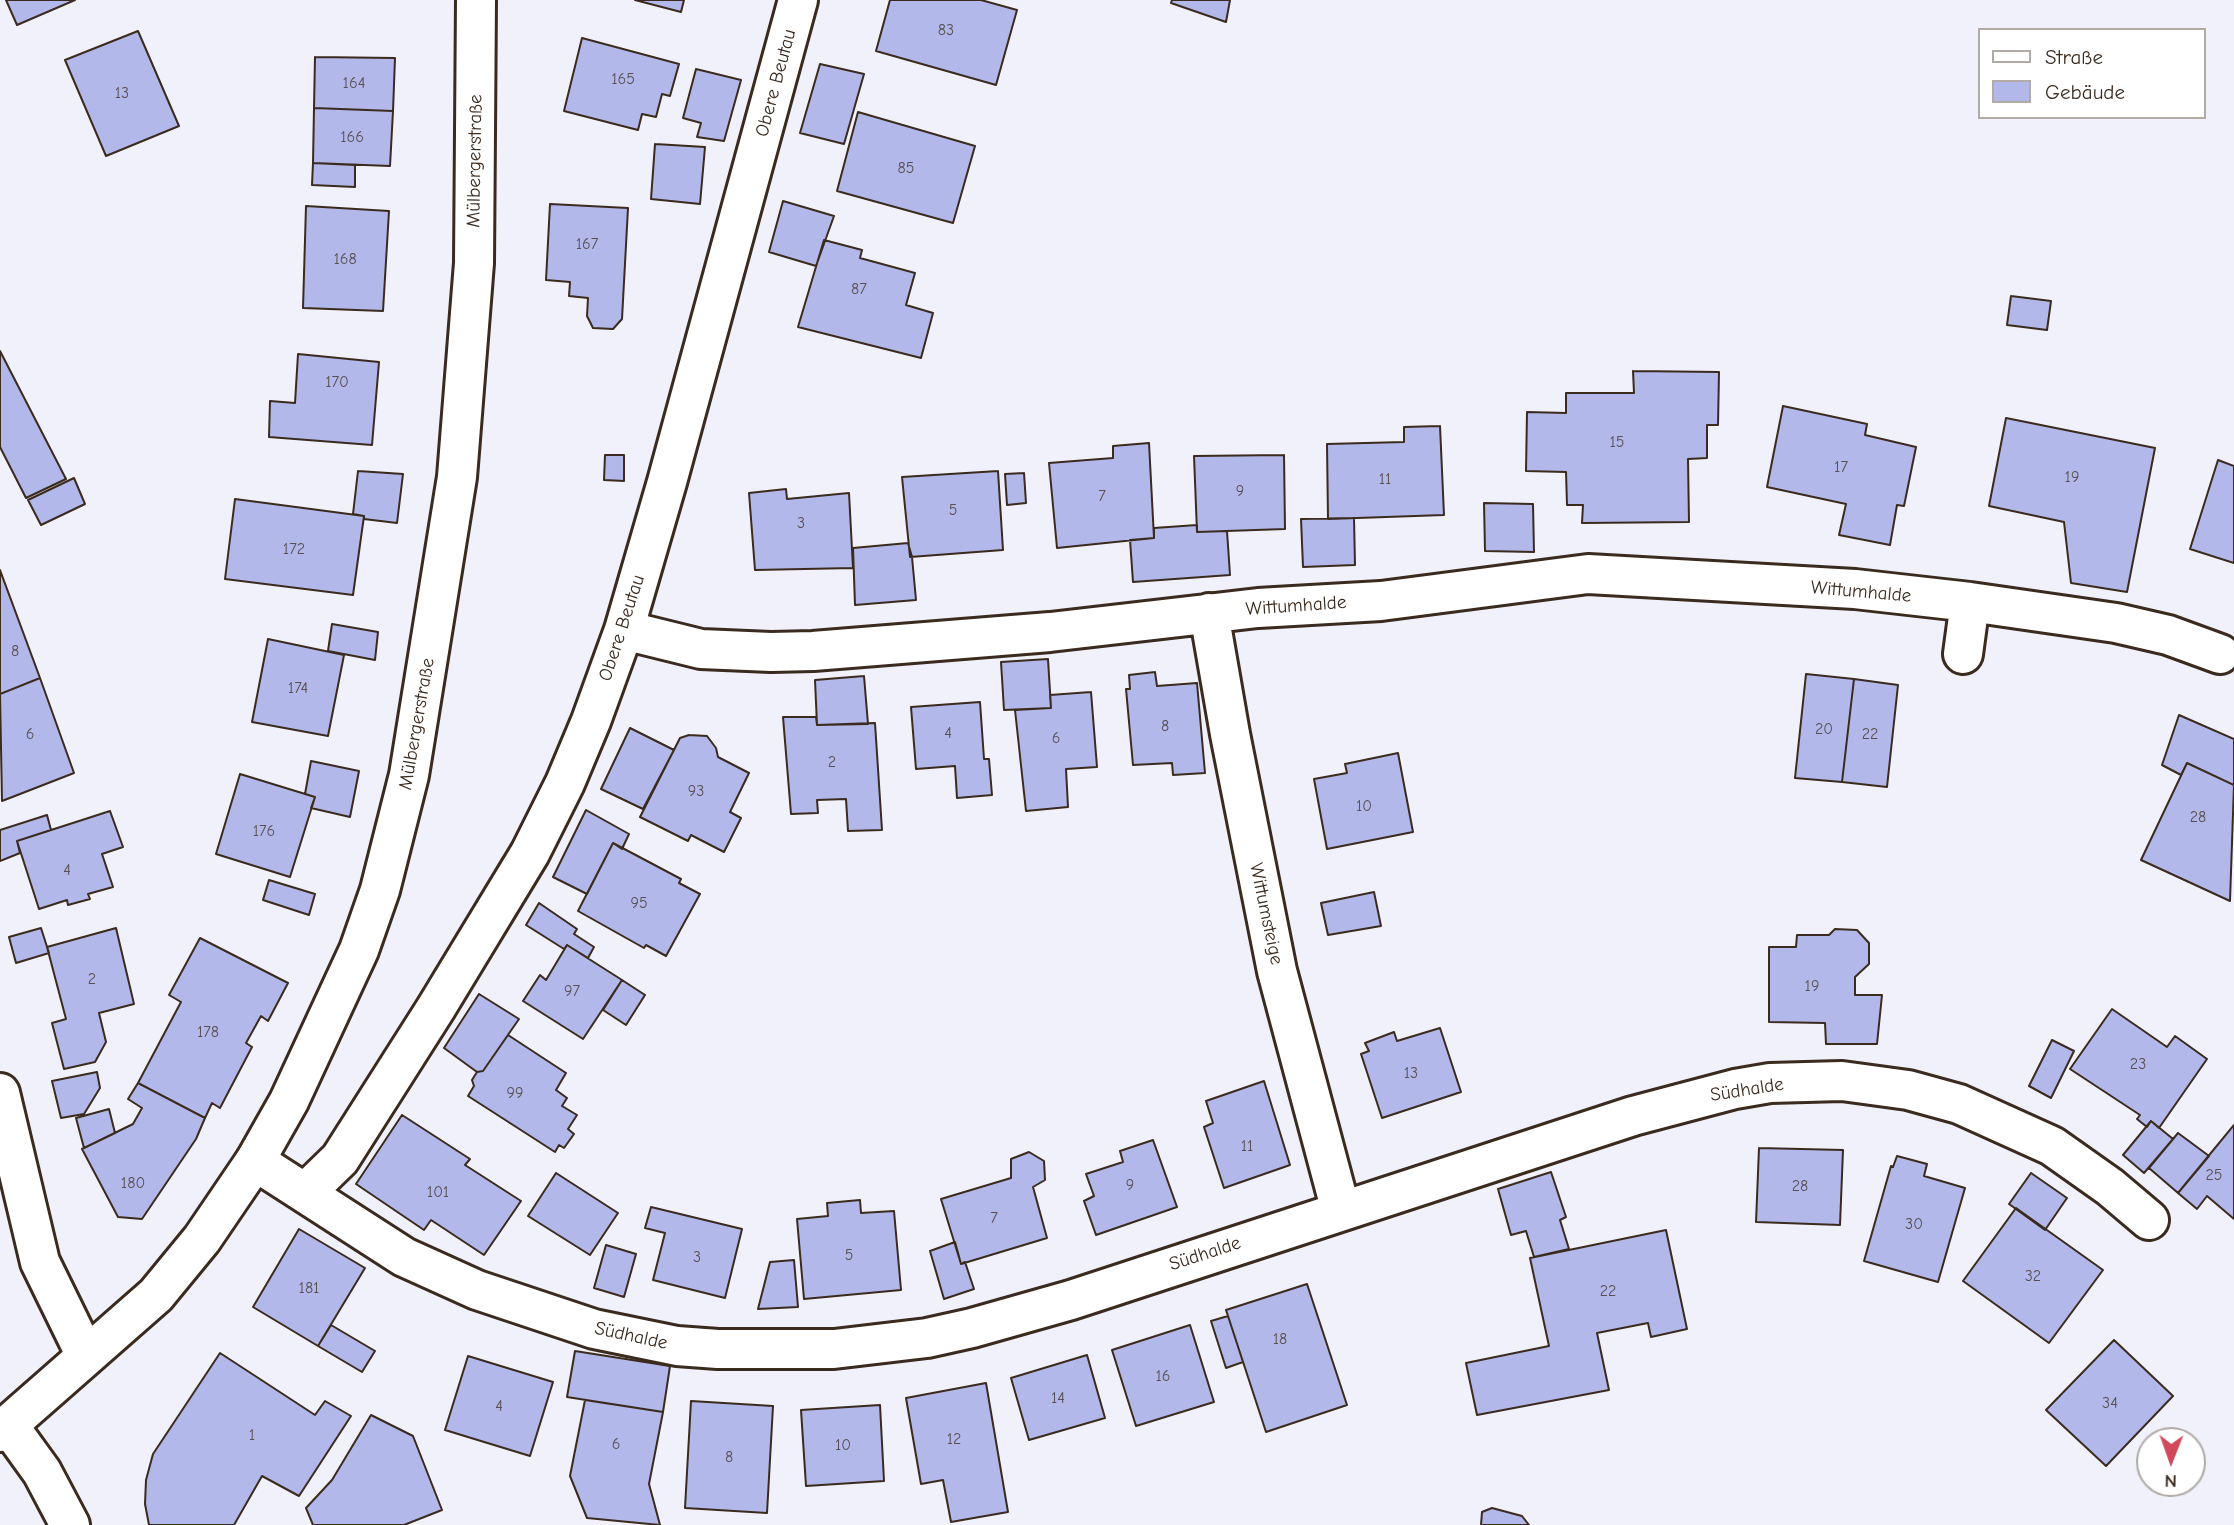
<!DOCTYPE html>
<meta charset="utf-8">
<style>
body{margin:0}
#map{position:relative;width:2234px;height:1525px;overflow:hidden;background:#f0f1fb;font-family:"Comic Neue",sans-serif}
canvas{display:block}
.legend{position:absolute;left:1978px;top:28px;width:228px;height:91px;box-sizing:border-box;background:#fff;border:2px solid #b1aaa5;margin:0;padding:9px 12px;list-style:none;font-size:21px;color:#3b2a1e}
.legend li{display:flex;align-items:center;gap:14px;height:35px}
.legend b{width:35px;border:2px solid #b1aaa5}
.north{position:absolute;left:2136px;top:1427px;width:70px;height:70px;box-sizing:border-box;background:#fff;border:2px solid #b1aaa5;border-radius:50%;rotate:181deg;font-size:19px;font-weight:700;line-height:28px;text-align:center;color:#3b2a1e}
.north::after{content:'';display:block;margin:auto;width:24px;height:32px;background:#d1495b;clip-path:polygon(50% 0,100% 100%,50% 72%,0 100%)}
</style>
<div id="map">
<canvas width="2234" height="1525"></canvas>
<ul class="legend">
<li><b style="height:9px;background:#fff"></b>Straße</li>
<li><b style="height:19px;background:#b2b9ea"></b>Gebäude</li>
</ul>
<div class="north">N</div>
</div>
<script>
const ctx = document.querySelector('canvas').getContext('2d');
ctx.lineJoin = 'round';
function fillPath(path, color) {
  ctx.fillStyle = color;
  ctx.fill(path, 'evenodd');
}
function toPath(rows) {
  const path = new Path2D();
  for (const r of rows) {
    path.moveTo(r[0], r[1]);
    for (let i = 2; i < r.length; i += 2) path.lineTo(r[i], r[i + 1]);
  }
  return path;
}
function trace(path, color, width, dash) {
  ctx.strokeStyle = color;
  ctx.lineWidth = width;
  ctx.lineCap = dash ? 'butt' : 'round';
  ctx.setLineDash(dash || []);
  ctx.stroke(path);
}
function label(font, color, halo, rows, align = 'center') {
  ctx.font = font + ' "Comic Neue",sans-serif';
  ctx.lineWidth = 5;
  ctx.setLineDash([]);
  ctx.textBaseline = 'middle';
  ctx.strokeStyle = halo;
  ctx.fillStyle = color;
  for (const [text, x, y, turn = 0] of rows) {
    ctx.save();
    ctx.translate(x, y);
    ctx.rotate((+turn || 0) * Math.PI / 180);
    ctx.textAlign = isNaN(turn) ? turn : align;
    if (halo) ctx.strokeText(text, 0, 0);
    ctx.fillText(text, 0, 0);
    ctx.restore();
  }
}
const building = toPath([
 [6,0,75,0,17,25,6,0],
 [635,0,684,0,681,12,635,0],
 [890,0,981,0,1017,10,996,85,876,51,890,0],
 [1172,0,1230,0,1226,22,1171,3,1172,0],
 [138,31,179,126,106,156,65,60,138,31],
 [582,38,679,64,670,96,662,94,656,117,642,114,638,130,564,111,582,38],
 [315,57,395,58,393,111,314,108,315,57],
 [820,64,864,74,844,144,800,133,820,64],
 [696,69,741,80,724,141,697,137,701,123,683,118,696,69],
 [314,108,393,111,390,166,313,163,314,108],
 [858,112,975,146,953,223,837,191,858,112],
 [655,144,705,147,700,204,651,199,655,144],
 [313,163,355,165,355,187,312,185,313,163],
 [783,201,834,216,816,266,769,252,783,201],
 [550,204,628,208,622,319,613,329,593,328,587,316,588,298,569,296,570,282,546,280,550,204],
 [306,206,389,211,383,311,303,308,306,206],
 [824,240,862,250,860,258,915,273,906,305,933,313,921,358,798,327,824,240],
 [2011,296,2051,301,2047,330,2007,325,2011,296],
 [0,351,66,479,26,498,0,447,0,351],
 [298,354,379,362,372,445,269,437,270,401,295,403,298,354],
 [1633,371,1719,372,1718,425,1707,425,1707,458,1688,459,1689,522,1582,523,1583,505,1567,505,1566,472,1526,471,1527,412,1566,413,1566,393,1634,393,1633,371],
 [1783,406,1867,424,1865,435,1916,447,1904,506,1897,505,1890,545,1839,535,1846,504,1767,487,1783,406],
 [2006,418,2155,448,2127,592,2071,583,2064,522,1989,506,2006,418],
 [1440,426,1444,515,1328,519,1327,444,1404,442,1404,427,1440,426],
 [1149,443,1154,538,1057,548,1049,463,1113,458,1113,446,1149,443],
 [605,455,624,455,624,481,604,480,605,455],
 [1284,455,1285,529,1197,532,1194,456,1284,455],
 [2218,460,2234,466,2234,563,2190,549,2218,460],
 [358,471,403,474,397,523,364,519,364,516,353,514,358,471],
 [998,471,1003,550,910,557,902,477,998,471],
 [1024,473,1026,503,1007,505,1005,474,1024,473],
 [74,478,85,504,41,525,28,500,74,478],
 [786,489,787,499,849,493,853,568,755,570,749,493,786,489],
 [235,499,364,516,353,595,225,579,235,499],
 [1484,503,1533,504,1534,552,1485,551,1484,503],
 [1354,518,1355,565,1303,567,1301,519,1354,518],
 [1197,525,1197,532,1227,531,1230,575,1133,582,1130,540,1154,538,1154,528,1197,525],
 [908,543,912,557,916,600,855,605,853,548,908,543],
 [0,570,40,678,0,694,0,570],
 [332,624,378,632,375,660,328,651,332,624],
 [268,639,344,655,328,736,252,722,268,639],
 [1048,659,1051,708,1004,710,1001,662,1048,659],
 [1155,672,1157,686,1197,683,1205,773,1173,775,1172,763,1133,765,1126,689,1130,689,1129,675,1155,672],
 [1806,674,1854,679,1842,782,1795,778,1806,674],
 [864,676,868,724,817,725,815,680,864,676],
 [40,678,74,773,2,801,0,694,40,678],
 [1854,679,1898,685,1887,787,1842,782,1854,679],
 [1091,692,1097,767,1066,769,1068,807,1026,811,1015,710,1051,708,1050,695,1091,692],
 [980,702,984,759,989,759,992,795,957,798,955,766,916,769,911,707,980,702],
 [2179,715,2234,739,2234,785,2187,763,2181,775,2162,765,2179,715],
 [783,717,816,717,817,725,875,723,882,830,848,831,846,799,817,800,818,813,791,814,783,717],
 [630,728,674,750,643,809,601,789,630,728],
 [689,735,707,736,716,748,718,757,749,773,730,812,741,818,724,852,691,835,688,841,640,817,680,738,689,735],
 [1398,753,1413,832,1327,849,1314,779,1347,773,1345,764,1398,753],
 [311,761,359,771,350,817,311,808,315,797,305,794,311,761],
 [2187,763,2234,785,2230,901,2141,860,2187,763],
 [240,774,315,797,290,877,216,854,240,774],
 [586,810,629,834,622,849,613,843,587,894,553,877,586,810],
 [110,811,123,847,102,854,113,887,88,894,90,899,68,905,67,900,39,909,17,841,110,811],
 [47,815,51,830,17,841,20,853,0,861,0,830,47,815],
 [613,843,681,879,679,883,700,894,666,956,646,945,644,948,578,911,613,843],
 [269,880,315,894,309,915,263,900,269,880],
 [1374,892,1381,926,1328,935,1321,903,1374,892],
 [539,903,577,929,574,934,594,947,588,958,567,945,564,949,526,925,539,903],
 [41,928,49,953,16,963,9,937,41,928],
 [116,928,134,1004,99,1013,106,1042,95,1062,64,1069,52,1023,66,1019,47,947,116,928],
 [1835,929,1857,930,1869,943,1869,964,1855,977,1855,995,1882,995,1877,1044,1826,1044,1825,1023,1769,1022,1769,947,1796,947,1797,935,1829,935,1835,929],
 [200,938,288,983,268,1021,261,1016,246,1043,252,1047,220,1108,212,1103,205,1118,138,1083,181,1002,169,995,200,938],
 [567,945,622,980,583,1039,523,1001,540,975,546,980,567,945],
 [622,980,645,995,626,1025,603,1010,622,980],
 [479,994,519,1019,483,1071,477,1072,444,1048,479,994],
 [2112,1009,2167,1047,2175,1036,2207,1059,2159,1128,2151,1121,2147,1127,2137,1119,2140,1115,2070,1069,2112,1009],
 [1440,1028,1461,1092,1382,1118,1361,1054,1369,1051,1365,1043,1394,1032,1397,1041,1440,1028],
 [508,1035,566,1073,556,1090,567,1098,562,1106,577,1115,568,1129,574,1134,564,1148,559,1145,555,1152,468,1096,474,1086,472,1080,477,1072,483,1071,508,1035],
 [2052,1040,2074,1051,2051,1098,2029,1086,2052,1040],
 [97,1072,100,1088,84,1114,61,1118,52,1081,97,1072],
 [1264,1081,1290,1165,1224,1188,1204,1127,1213,1123,1206,1101,1264,1081],
 [138,1083,205,1118,196,1139,142,1219,118,1217,82,1149,133,1124,142,1108,128,1099,138,1083],
 [109,1109,115,1133,84,1148,76,1118,109,1109],
 [402,1115,470,1159,465,1165,521,1201,484,1255,431,1220,424,1230,356,1184,402,1115],
 [2151,1121,2173,1139,2144,1173,2123,1155,2151,1121],
 [2234,1125,2234,1219,2207,1196,2197,1209,2178,1193,2234,1125],
 [2178,1133,2209,1156,2178,1193,2149,1168,2178,1133],
 [1153,1140,1177,1207,1096,1235,1084,1201,1094,1196,1086,1174,1123,1162,1120,1151,1153,1140],
 [1759,1148,1843,1150,1840,1225,1756,1222,1759,1148],
 [1029,1152,1044,1161,1045,1180,1033,1187,1047,1238,961,1264,941,1199,1011,1178,1011,1159,1029,1152],
 [1897,1156,1927,1164,1924,1176,1965,1188,1938,1282,1864,1261,1891,1166,1893,1167,1897,1156],
 [1551,1172,1566,1217,1560,1220,1569,1249,1534,1257,1526,1231,1511,1235,1498,1189,1551,1172],
 [556,1173,618,1213,590,1255,528,1216,556,1173],
 [2031,1173,2067,1198,2045,1230,2009,1204,2031,1173],
 [860,1200,861,1213,894,1211,901,1290,804,1299,797,1219,828,1216,827,1203,860,1200],
 [651,1207,742,1229,725,1298,653,1280,665,1233,645,1228,651,1207],
 [2016,1208,2103,1270,2049,1343,1963,1281,2016,1208],
 [299,1229,365,1268,318,1346,253,1307,299,1229],
 [1666,1230,1687,1329,1651,1337,1648,1323,1597,1333,1609,1390,1477,1415,1466,1363,1549,1346,1530,1258,1666,1230],
 [955,1242,961,1264,965,1262,974,1289,944,1299,930,1251,955,1242],
 [606,1245,636,1254,624,1297,594,1288,606,1245],
 [794,1260,798,1307,758,1309,770,1262,794,1260],
 [1307,1284,1347,1405,1266,1432,1226,1310,1307,1284],
 [1228,1316,1243,1362,1226,1368,1211,1321,1228,1316],
 [331,1325,375,1351,362,1372,318,1346,331,1325],
 [1190,1325,1214,1402,1136,1426,1112,1350,1190,1325],
 [2114,1340,2173,1396,2106,1466,2046,1410,2114,1340],
 [575,1351,670,1366,663,1412,567,1397,575,1351],
 [220,1353,315,1415,325,1401,351,1416,299,1496,262,1476,234,1525,149,1525,145,1504,146,1480,153,1454,220,1353],
 [1087,1355,1105,1418,1029,1440,1011,1378,1087,1355],
 [468,1356,553,1382,530,1456,445,1430,468,1356],
 [986,1383,1008,1512,951,1522,943,1480,921,1484,906,1398,986,1383],
 [585,1400,663,1412,649,1484,660,1525,587,1518,570,1476,585,1400],
 [691,1401,773,1406,767,1513,685,1508,691,1401],
 [880,1405,884,1481,806,1486,801,1410,880,1405],
 [371,1415,413,1436,442,1510,404,1525,313,1525,306,1508,332,1480,371,1415],
 [1492,1508,1522,1516,1529,1525,1481,1525,1482,1512,1492,1508]
]);
fillPath(building, '#b2b9ea');
trace(building, '#3b2a1e', 2);
const minor = toPath([
 [1209,613,1230,734,1277,971,1341,1211],
 [624,630,701,649,771,652,813,651,1050,632,1258,608,1381,601,1588,574,1855,589,1970,602,2116,623,2168,635,2220,654],
 [1963,654,1970,602],
 [0,1093,40,1262,86,1356],
 [255,1161,404,1257,477,1290,594,1329,677,1346,718,1349,834,1349,927,1338,972,1328,1071,1300,1633,1116,1735,1089,1770,1083,1842,1081,1908,1090,1959,1104,2052,1146,2110,1187,2149,1220],
 [305,1193,340,1159,436,1008,530,853,565,783,591,721,624,630,667,482,798,0],
 [8,1425,42,1472,70,1525]
]);
const tertiary = toPath([
 [0,1432,156,1295,202,1239,255,1161,289,1101,359,950,380,890,409,775,457,477,474,263,476,0]
]);
trace(minor, '#3b2a1e', 44);
trace(tertiary, '#3b2a1e', 44);
trace(minor, '#fff', 38);
trace(tertiary, '#fff', 38);
label('16px', '#594e51', null, [
 ["83",946,30],
 ["165",623,79],
 ["164",354,83],
 ["13",122,93],
 ["166",352,137],
 ["85",906,168],
 ["167",587,244],
 ["168",345,259],
 ["87",859,289],
 ["170",337,382],
 ["15",1617,442],
 ["17",1841,467],
 ["19",2072,477],
 ["11",1385,479],
 ["9",1240,491],
 ["7",1102,496],
 ["5",953,510],
 ["3",801,523],
 ["172",294,549],
 ["8",15,651],
 ["174",298,688],
 ["8",1165,726],
 ["20",1824,729],
 ["4",948,733],
 ["6",30,734],
 ["22",1870,734],
 ["6",1056,738],
 ["2",832,762],
 ["93",696,791],
 ["10",1364,806],
 ["28",2198,817],
 ["176",264,831],
 ["4",67,870],
 ["95",639,903],
 ["2",92,979],
 ["19",1812,986],
 ["97",572,991],
 ["178",208,1032],
 ["23",2138,1064],
 ["13",1411,1073],
 ["99",515,1093],
 ["11",1247,1146],
 ["25",2214,1175],
 ["180",133,1183],
 ["9",1130,1185],
 ["28",1800,1186],
 ["101",438,1192],
 ["7",994,1218],
 ["30",1914,1224],
 ["5",849,1255],
 ["3",697,1257],
 ["32",2033,1276],
 ["181",309,1288],
 ["22",1608,1291],
 ["18",1280,1339],
 ["16",1163,1376],
 ["14",1058,1398],
 ["34",2110,1403],
 ["4",499,1406],
 ["1",252,1435],
 ["12",954,1439],
 ["6",616,1444],
 ["10",843,1445],
 ["8",729,1457]
]);
label('19px', '#3b2a1e', '#fff', [
 ["Obere Beutau",776,83,-75],
 ["Mülbergerstraße",475,161,-89],
 ["Wittumhalde",1861,592,5],
 ["Wittumhalde",1296,606,-4],
 ["Obere Beutau",622,628,-72],
 ["Mülbergerstraße",417,724,-80],
 ["Wittumsteige",1266,914,78],
 ["Südhalde",1747,1090,-9],
 ["Südhalde",1205,1254,-18],
 ["Südhalde",631,1336,12]
]);
</script>
